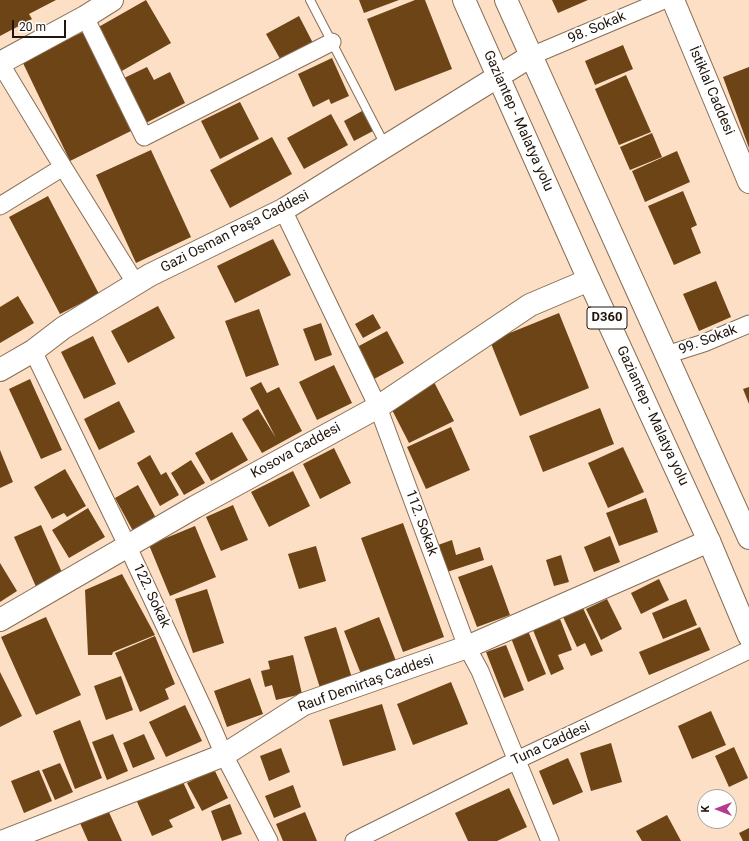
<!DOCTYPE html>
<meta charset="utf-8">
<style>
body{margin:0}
#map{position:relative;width:749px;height:841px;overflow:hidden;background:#fcdfc4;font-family:Roboto,sans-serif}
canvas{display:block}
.north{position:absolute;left:697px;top:789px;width:40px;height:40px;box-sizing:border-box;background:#fff;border:1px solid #a6a29e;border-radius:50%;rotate:270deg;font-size:11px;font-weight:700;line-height:16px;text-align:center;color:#20160c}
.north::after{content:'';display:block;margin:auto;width:14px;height:18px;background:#b43b8f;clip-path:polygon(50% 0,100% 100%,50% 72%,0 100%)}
.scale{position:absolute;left:12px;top:20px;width:54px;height:18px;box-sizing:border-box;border:2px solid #20160c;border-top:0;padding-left:5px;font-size:12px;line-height:14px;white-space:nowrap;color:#20160c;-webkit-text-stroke:3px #fff;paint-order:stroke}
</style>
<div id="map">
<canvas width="749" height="841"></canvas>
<div class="north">K</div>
<div class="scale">20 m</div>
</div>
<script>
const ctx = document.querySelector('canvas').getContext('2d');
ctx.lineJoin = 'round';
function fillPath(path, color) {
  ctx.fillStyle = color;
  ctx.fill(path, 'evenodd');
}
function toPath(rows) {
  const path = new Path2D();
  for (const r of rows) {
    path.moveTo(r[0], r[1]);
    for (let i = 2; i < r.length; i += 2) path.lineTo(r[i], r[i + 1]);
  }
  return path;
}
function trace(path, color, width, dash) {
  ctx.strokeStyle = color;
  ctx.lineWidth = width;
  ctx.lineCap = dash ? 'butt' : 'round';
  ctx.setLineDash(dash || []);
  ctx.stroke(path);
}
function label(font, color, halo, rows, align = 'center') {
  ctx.font = font + ' Roboto,sans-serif';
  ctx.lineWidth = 4;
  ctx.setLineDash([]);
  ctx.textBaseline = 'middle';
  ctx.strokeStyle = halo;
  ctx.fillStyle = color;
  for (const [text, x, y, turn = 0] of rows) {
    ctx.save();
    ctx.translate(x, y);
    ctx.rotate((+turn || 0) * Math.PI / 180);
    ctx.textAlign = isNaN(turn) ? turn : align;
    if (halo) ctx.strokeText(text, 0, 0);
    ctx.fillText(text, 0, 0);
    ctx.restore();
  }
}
fillPath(toPath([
 [0,0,56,0,29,14,32,19,0,36],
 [146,0,171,43,120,72,95,29],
 [359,0,399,0,364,13],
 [415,0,425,0,452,69,395,91,367,19],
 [552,0,588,0,558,13],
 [299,16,315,47,283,64,266,34],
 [85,31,133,130,70,161,22,61],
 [623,45,633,69,595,85,585,61],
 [332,58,349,96,331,104,329,99,313,107,298,74],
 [147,67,154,80,170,72,185,103,144,124,122,79],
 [749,67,749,148,723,77],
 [626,75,651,132,619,145,595,89],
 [240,102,259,139,220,159,201,121],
 [362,111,373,131,354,141,344,121],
 [331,114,348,145,304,169,287,138],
 [652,133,662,157,630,170,620,147],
 [272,137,292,174,230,208,210,170],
 [151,150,191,237,136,263,96,175],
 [677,151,690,182,645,202,632,171],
 [683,191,697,225,691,228,701,253,674,265,648,206],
 [48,196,99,294,60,314,9,217],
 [273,239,291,275,235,303,217,266],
 [716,281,731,317,699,331,683,294],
 [18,296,34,323,0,343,0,307],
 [158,306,175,338,128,363,111,331],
 [259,309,279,365,246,377,225,321],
 [559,313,589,388,520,416,490,341],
 [373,314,381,328,363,338,355,324],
 [321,323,332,355,315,361,303,329],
 [387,331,404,363,374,379,357,347],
 [93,336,116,384,84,399,61,352],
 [334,365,352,403,317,420,299,382],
 [30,379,62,450,41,459,9,389],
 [261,382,267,393,279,387,302,431,262,453,242,419,258,409,276,438,250,388],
 [434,382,454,421,409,443,389,404],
 [749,387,749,404,743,389],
 [119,401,135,432,99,450,84,419],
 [600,408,614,444,543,472,529,436],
 [451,427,470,470,426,489,407,447],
 [232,432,248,460,211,481,195,453],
 [623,447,644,492,608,508,588,463],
 [334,448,351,483,320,499,303,464],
 [0,450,13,482,0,488],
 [150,455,161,475,166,472,179,495,160,506,137,463],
 [191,460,205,483,184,495,171,473],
 [65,469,86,506,67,517,64,513,52,519,34,487],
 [293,471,310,506,269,527,251,492],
 [138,485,156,518,133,531,115,498],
 [646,498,658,532,619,546,606,513],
 [233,505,248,540,221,551,206,517],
 [88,508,105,537,69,558,52,530],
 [403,523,444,637,403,652,361,538],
 [41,525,64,577,37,589,14,537],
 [195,526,216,577,170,596,149,545],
 [610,536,620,562,594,572,584,547],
 [452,540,456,555,480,547,484,560,447,572,438,545],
 [316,546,326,581,299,589,288,554],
 [561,555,569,582,554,586,546,560],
 [0,563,17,591,0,602],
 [492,565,510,615,477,627,458,577],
 [122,574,155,635,113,652,112,655,88,655,85,590],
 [659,579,669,600,641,614,631,593],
 [207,589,224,643,193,653,175,599],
 [607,599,622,629,601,640,586,609],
 [686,599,697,625,663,639,652,613],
 [583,608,603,651,591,656,585,643,577,647,563,617],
 [46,617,81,695,36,715,1,637],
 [379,617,396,661,361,674,344,631],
 [560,619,572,650,558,655,564,669,551,675,533,630],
 [336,627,352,678,320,688,304,637],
 [700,627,710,650,649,675,639,652],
 [528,631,546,674,528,682,511,638],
 [155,636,175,684,165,689,169,699,140,712,115,653],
 [506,645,524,690,504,698,486,652],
 [293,655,302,694,276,700,272,685,265,687,261,671,270,669,268,661],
 [0,672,22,716,0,727],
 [121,676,133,710,106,720,94,686],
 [250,678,263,714,227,727,214,691],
 [451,682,468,724,413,745,397,704],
 [382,704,396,750,343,766,329,720],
 [185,705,202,741,166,757,149,722],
 [711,711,726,745,692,759,678,726],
 [80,720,102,778,75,789,53,731],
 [113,734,128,771,107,780,92,742],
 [144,734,155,759,133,768,123,743],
 [611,743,622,782,591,791,580,753],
 [734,747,748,778,729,787,715,756],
 [281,748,290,772,269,781,260,756],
 [568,758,583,792,553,805,539,771],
 [60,763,73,792,55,800,42,770],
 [214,769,228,798,202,811,187,783],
 [39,770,52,801,24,813,11,781],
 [183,782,195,808,169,820,173,827,152,836,135,797,155,788,157,793],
 [293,785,301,807,274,818,265,796],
 [509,788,527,827,497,841,468,841,455,813],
 [230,804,242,834,222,841,211,811],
 [108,810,122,841,88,841,80,823],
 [305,812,317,841,283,841,276,824],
 [667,815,681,841,642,841,636,831],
 [749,828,749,841,743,841,739,833]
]), '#6c4416');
const lane = toPath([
 [310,0,385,145]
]);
const street = toPath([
 [85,17,144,137,332,42],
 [531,56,664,0],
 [0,63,55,154,136,284],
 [0,206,63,167],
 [283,210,378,407,467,647,480,671,550,841],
 [33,351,127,545,212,727,224,755,269,841],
 [666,355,704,343,749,324],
 [354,841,517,760,749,650]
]);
const secondary = toPath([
 [673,0,749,182],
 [0,63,85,17,112,0],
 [0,370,33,351,63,328,150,275,283,210,531,56],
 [0,620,195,507,378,407,530,305,589,280],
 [4,841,224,755,304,704,467,647,709,541]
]);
const highway = toPath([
 [464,0,589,280,709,541,749,636],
 [506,0,749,538]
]);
trace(lane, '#876e55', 10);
trace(street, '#876e55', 19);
trace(secondary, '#876e55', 24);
trace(highway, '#876e55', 24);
trace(lane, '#fff', 8);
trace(street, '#fff', 17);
trace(secondary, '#fff', 22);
trace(highway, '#fff', 22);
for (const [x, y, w] of [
 [607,318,40]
]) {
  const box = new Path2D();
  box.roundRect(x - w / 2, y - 11, w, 22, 3);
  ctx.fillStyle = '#fff';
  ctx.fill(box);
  trace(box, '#20160c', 1);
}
label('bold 13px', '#20160c', null, [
 ["D360",607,318]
]);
label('14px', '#20160c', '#fff', [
 ["98. Sokak",597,28,-23],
 ["İstiklal Caddesi",711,91,67],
 ["Gaziantep - Malatya yolu",518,121,66],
 ["Gazi Osman Paşa Caddesi",235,232,-27],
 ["99. Sokak",708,340,-21],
 ["Gaziantep - Malatya yolu",652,416,65],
 ["Kosova Caddesi",296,451,-29],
 ["112. Sokak",421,523,70],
 ["122. Sokak",151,596,65],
 ["Rauf Demirtaş Caddesi",366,684,-20],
 ["Tuna Caddesi",551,744,-25]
]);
</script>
